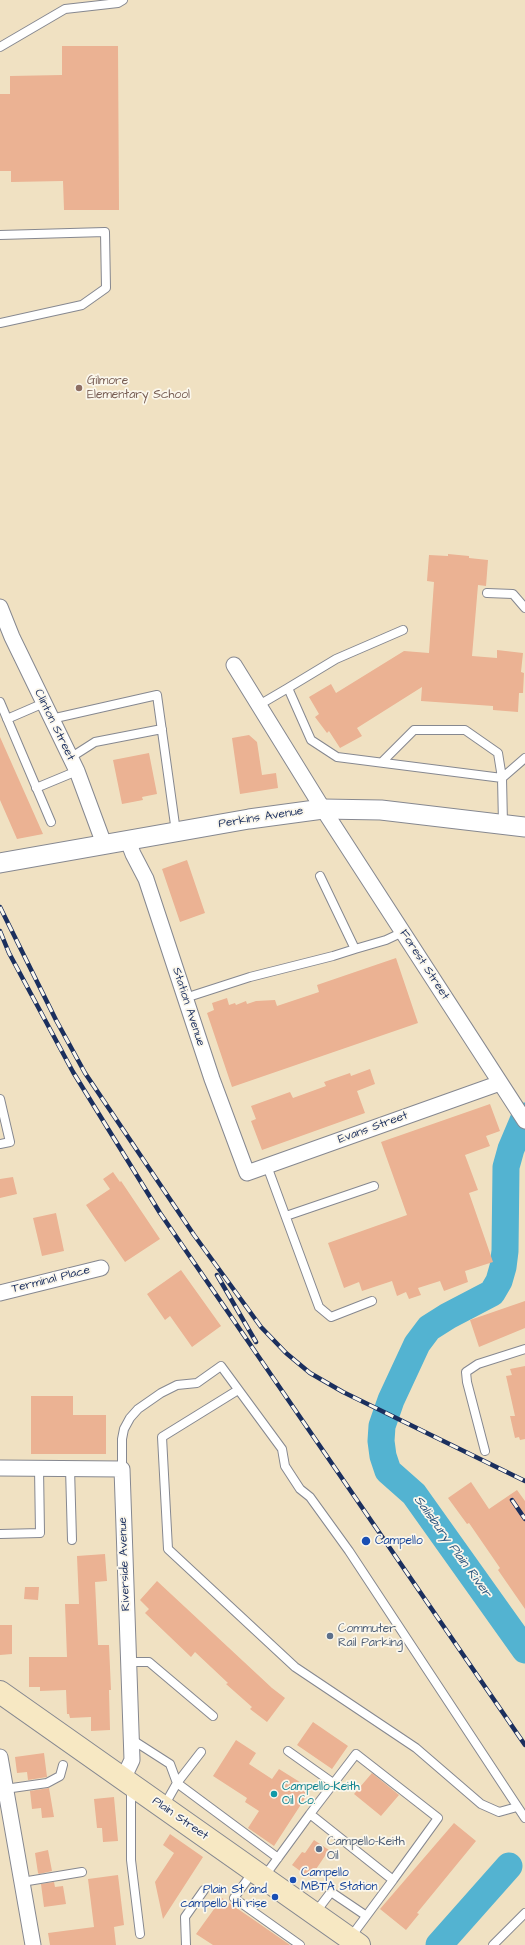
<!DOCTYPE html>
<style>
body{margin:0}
canvas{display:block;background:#f0e1c2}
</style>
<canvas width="525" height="1945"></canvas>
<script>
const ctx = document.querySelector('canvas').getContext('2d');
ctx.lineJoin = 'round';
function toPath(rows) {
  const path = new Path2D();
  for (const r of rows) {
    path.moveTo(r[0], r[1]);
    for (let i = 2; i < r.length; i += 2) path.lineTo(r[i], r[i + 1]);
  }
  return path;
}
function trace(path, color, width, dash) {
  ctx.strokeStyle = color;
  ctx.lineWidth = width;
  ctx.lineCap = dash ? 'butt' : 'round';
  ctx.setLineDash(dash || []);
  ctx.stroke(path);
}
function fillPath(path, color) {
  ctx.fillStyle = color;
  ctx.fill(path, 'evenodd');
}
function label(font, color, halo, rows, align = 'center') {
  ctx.font = font + ' "Architects Daughter",sans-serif';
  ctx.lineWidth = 3.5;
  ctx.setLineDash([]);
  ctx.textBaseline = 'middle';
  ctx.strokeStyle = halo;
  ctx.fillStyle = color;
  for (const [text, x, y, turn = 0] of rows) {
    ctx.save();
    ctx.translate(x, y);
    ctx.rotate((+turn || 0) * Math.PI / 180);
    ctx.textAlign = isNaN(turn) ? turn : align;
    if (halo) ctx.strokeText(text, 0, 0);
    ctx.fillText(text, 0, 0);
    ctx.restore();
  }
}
trace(toPath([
 [525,1116,511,1149,506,1167,505,1251,503,1267,499,1281,492,1293,448,1316,429,1328,417,1344,391,1400,382,1426,381,1441,383,1456,388,1471,414,1494,525,1650],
 [439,1945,509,1866]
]), '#53b3d1', 27);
fillPath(toPath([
 [62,46,118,46,119,210,64,210,63,181,11,182,11,171,0,171,0,94,10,94,10,76,62,75],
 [448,554,469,556,469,558,488,560,486,586,478,585,472,656,497,658,497,650,523,653,521,672,524,673,523,693,519,693,518,712,493,710,493,706,421,701,422,687,357,728,362,736,340,748,329,731,327,733,315,717,319,714,309,697,331,684,336,693,404,651,429,653,434,582,427,581,429,555,448,556],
 [249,735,257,742,262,775,276,773,278,788,240,794,232,738],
 [0,737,43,834,17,839,0,800],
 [149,753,157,794,142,797,143,800,122,804,113,760],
 [187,860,205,913,180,922,162,869],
 [396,958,418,1023,232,1087,207,1013,214,1010,212,1003,227,998,229,1005,235,1003,236,1005,246,1001,247,1004,256,1001,275,1000,277,1006,319,992,317,985],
 [370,1069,375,1084,357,1091,365,1113,262,1150,251,1121,256,1119,251,1106,290,1092,293,1098,326,1086,324,1082,350,1073,351,1076],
 [490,1104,500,1131,486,1136,490,1146,465,1155,478,1190,469,1193,493,1262,465,1271,468,1282,444,1291,440,1281,418,1288,421,1295,409,1299,406,1292,397,1296,392,1281,362,1291,359,1282,344,1288,328,1243,407,1215,381,1142],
 [113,1172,120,1182,121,1181,160,1239,125,1262,86,1205,110,1189,103,1179],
 [13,1177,17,1194,0,1198,0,1179],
 [56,1213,64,1251,42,1256,33,1218],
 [181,1270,221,1326,192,1347,170,1316,165,1320,147,1294],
 [525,1301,525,1328,479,1347,470,1320],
 [525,1366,525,1439,520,1440,519,1437,515,1438,510,1416,515,1416,506,1376,512,1375,510,1369],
 [31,1396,73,1396,73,1415,106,1415,106,1454,31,1454],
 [471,1482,489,1509,517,1490,525,1501,525,1609,498,1570,500,1568,469,1523,467,1524,448,1498],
 [105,1554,107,1581,95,1582,98,1645,109,1645,111,1690,109,1690,110,1730,91,1731,91,1717,70,1718,69,1714,67,1714,66,1690,40,1691,40,1687,29,1687,29,1657,67,1657,65,1604,79,1604,77,1556],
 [157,1581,272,1688,285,1698,267,1722,250,1709,252,1707,226,1684,228,1683,195,1652,191,1657,145,1613,149,1609,140,1600],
 [25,1587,39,1587,38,1600,24,1599],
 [0,1625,12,1625,12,1654,0,1655],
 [313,1722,348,1746,332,1769,297,1745],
 [236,1740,256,1753,249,1764,272,1779,279,1769,311,1789,274,1846,248,1828,259,1811,245,1802,247,1798,213,1776],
 [44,1753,47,1777,28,1780,27,1772,17,1773,15,1757],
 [372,1773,399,1795,381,1816,354,1794],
 [49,1788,54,1817,42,1818,41,1808,32,1809,30,1791],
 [114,1797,118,1841,103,1842,102,1828,97,1828,94,1799],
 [454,1823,476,1841,417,1913,419,1914,406,1930,380,1909],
 [170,1834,203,1857,163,1919,155,1882,174,1853,163,1845],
 [314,1840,329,1850,310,1878,292,1865,302,1852,305,1853],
 [48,1850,52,1871,39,1874,38,1873,35,1853],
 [118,1875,124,1925,114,1927,116,1945,50,1945,48,1933,94,1927,88,1879],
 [54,1882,55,1887,63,1886,66,1904,44,1907,41,1884],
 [222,1898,254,1920,290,1945,213,1945,196,1934]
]), '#ebb293');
const service = toPath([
 [0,47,65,9,118,3,123,0],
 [0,235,105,232,106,288,82,305,0,323],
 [487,593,513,594,525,608],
 [288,688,336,659,403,630],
 [0,702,51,822],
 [259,705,288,688,311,740,337,757,502,778,525,758],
 [7,719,44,703],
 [51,719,157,695,176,832],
 [70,758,95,742,162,729],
 [382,762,414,730,465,730,498,753,502,778,503,824],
 [36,788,77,771],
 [355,949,386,940,403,932],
 [185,998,250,977,333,956,355,949,320,876],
 [0,1099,10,1142,0,1144],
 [267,1166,319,1307,331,1317,372,1301],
 [286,1216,374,1186],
 [238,1390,162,1437,168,1549,295,1667,416,1748,481,1804,499,1812,517,1807],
 [485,1451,467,1382,466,1372,478,1364,525,1349],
 [70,1468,72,1540],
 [122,1469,122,1439,124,1429,130,1418,138,1409,161,1393,177,1385,197,1383,221,1366,282,1449,285,1466,300,1489,310,1497,349,1551,525,1818],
 [0,1534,40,1533,39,1468],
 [128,1662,149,1662,213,1716],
 [131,1739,170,1764,177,1783,164,1806],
 [288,1751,333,1783],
 [201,1752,177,1783,278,1858],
 [131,1788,131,1860,140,1934],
 [5,1789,47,1783,60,1776,63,1765],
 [310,1814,356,1754,438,1818,393,1880],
 [253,1872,234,1898,300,1945],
 [264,1877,310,1814,393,1880,350,1938],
 [22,1882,82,1872],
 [315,1913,331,1892,365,1915],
 [186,1945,185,1917,204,1890],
 [493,1945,525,1913]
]);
const minor = toPath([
 [0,607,12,637,77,771,104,844],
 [234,665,323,809,525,1121],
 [128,841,133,854,146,879,212,1079,247,1173,500,1083],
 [0,1293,101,1268],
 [0,1468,122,1469,132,1760,123,1779],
 [0,1757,33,1945]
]);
const tertiary = toPath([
 [0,863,249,819,323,809,381,810,525,827]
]);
const secondary = toPath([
 [0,1692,359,1945]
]);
trace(service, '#868890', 10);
trace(minor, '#868890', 17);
trace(tertiary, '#868890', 21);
trace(secondary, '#868890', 24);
trace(service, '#fff', 8);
trace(minor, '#fff', 15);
trace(tertiary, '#fff', 19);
trace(secondary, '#f7e8c3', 22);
const rail = toPath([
 [0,907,56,1020,85,1073,194,1235,261,1327,286,1353,310,1373,343,1392,525,1481],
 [0,931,9,953,73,1072,160,1213,525,1745],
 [217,1275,256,1342],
 [512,1500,525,1519]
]);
trace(rail, '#1b2f5e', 4.5);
trace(rail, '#fbf7ec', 3, [9]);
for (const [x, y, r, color] of [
 [79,388,4,"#8d6e63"],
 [366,1541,5,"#1a4fb4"],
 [330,1636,4,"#5c6f8a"],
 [274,1794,4,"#0f9aa8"],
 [319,1849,4,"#5c6f8a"],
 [293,1880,4,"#1a4fb4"],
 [275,1897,4,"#1a4fb4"]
]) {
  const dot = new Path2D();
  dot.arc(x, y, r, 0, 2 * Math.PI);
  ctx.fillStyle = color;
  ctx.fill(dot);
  trace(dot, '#fbf7ec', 1.5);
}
label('12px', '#785e54', '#fbf7ec', [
 ["Gilmore",87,381],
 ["Elementary School",87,395]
], 'left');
label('12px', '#1b2f5e', '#fbf7ec', [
 ["Clinton Street",54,725,64],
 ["Perkins Avenue",261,818,-9],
 ["Forest Street",424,965,57],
 ["Station Avenue",188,1007,72],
 ["Evans Street",373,1128,-20],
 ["Terminal Place",51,1280,-14],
 ["Riverside Avenue",125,1564,-92],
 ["Plain Street",180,1819,35]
]);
label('12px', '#164399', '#fbf7ec', [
 ["Campello",375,1541],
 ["Campello",301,1873],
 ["MBTA Station",301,1887],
 ["Plain St and",267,1890,"right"],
 ["campello Hi rise",267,1904,"right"]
], 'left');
label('12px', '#4e5e75', '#fbf7ec', [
 ["Commuter",338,1629],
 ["Rail Parking",338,1643],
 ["Campello-Keith",327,1842],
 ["Oil",327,1856]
], 'left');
label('12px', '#0d838f', '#fbf7ec', [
 ["Campello-Keith",282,1787],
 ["Oil Co.",282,1801]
], 'left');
label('italic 13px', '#2c5780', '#fbf7ec', [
 ["Salisbury Plain River",452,1547,54]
]);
</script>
